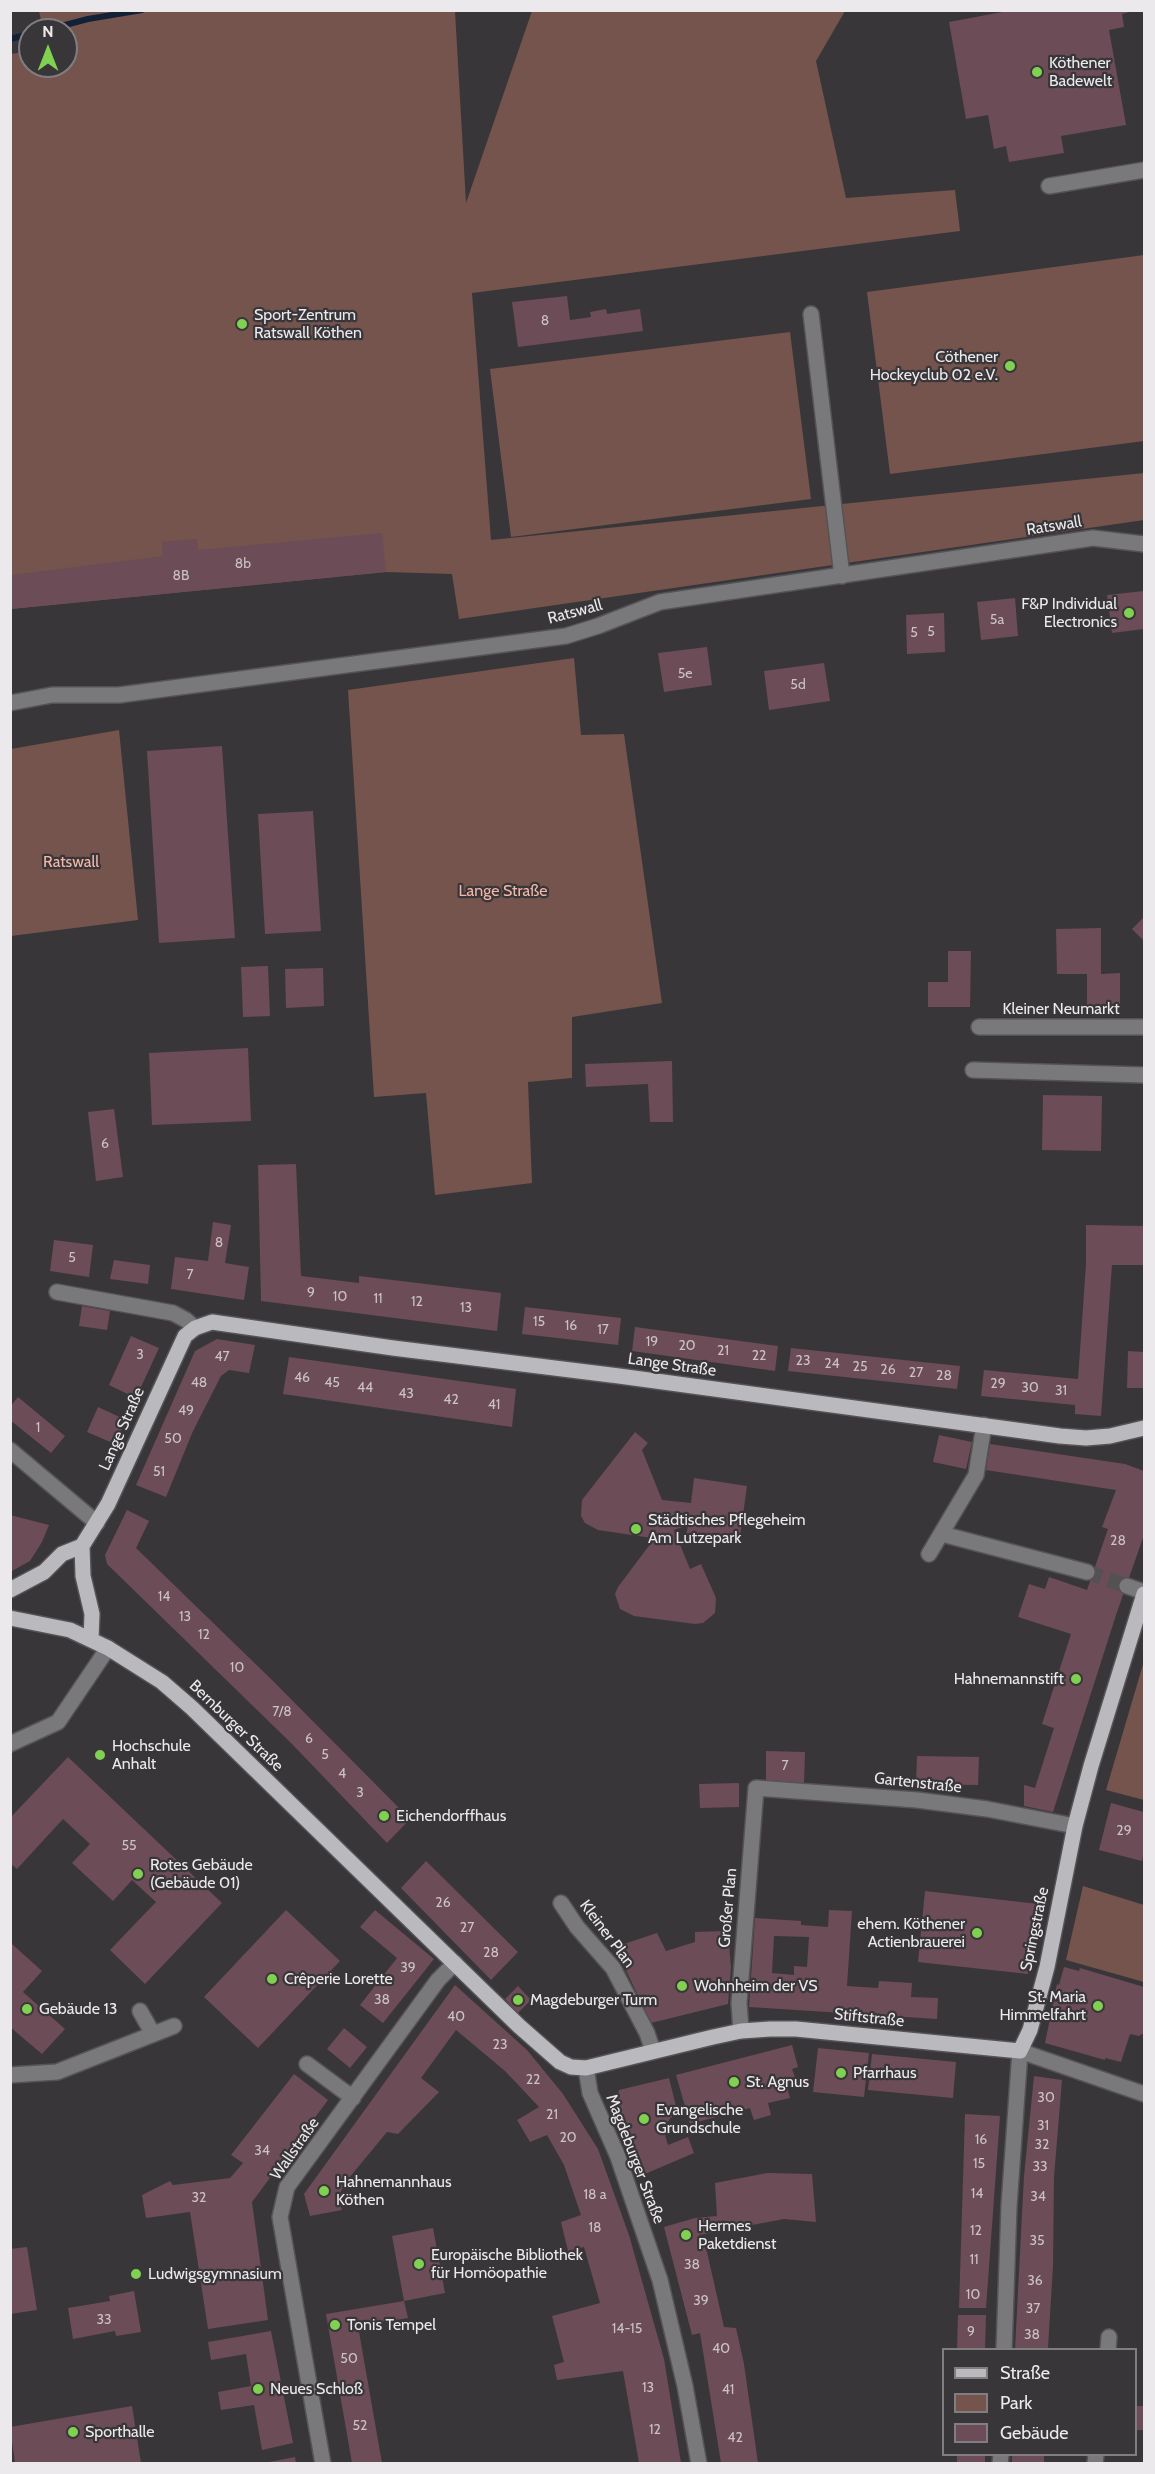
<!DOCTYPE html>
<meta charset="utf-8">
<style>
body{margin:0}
#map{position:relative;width:1155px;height:2474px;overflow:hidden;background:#393639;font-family:Cabin,sans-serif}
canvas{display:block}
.frame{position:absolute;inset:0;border:12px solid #ebe9eb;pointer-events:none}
.legend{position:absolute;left:942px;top:2348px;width:195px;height:108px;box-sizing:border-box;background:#393639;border:2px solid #807e80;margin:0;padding:8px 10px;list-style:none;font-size:18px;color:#ebe9eb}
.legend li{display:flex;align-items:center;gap:12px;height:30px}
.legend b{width:30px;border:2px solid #807e80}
.north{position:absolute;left:18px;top:18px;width:60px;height:60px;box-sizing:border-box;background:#393639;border:2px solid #807e80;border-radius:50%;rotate:0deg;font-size:16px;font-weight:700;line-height:24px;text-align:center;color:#ebe9eb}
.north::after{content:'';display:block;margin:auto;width:21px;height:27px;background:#80d051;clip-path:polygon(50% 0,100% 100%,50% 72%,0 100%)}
</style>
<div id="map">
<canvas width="1155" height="2474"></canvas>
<div class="frame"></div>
<ul class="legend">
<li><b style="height:8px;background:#bababe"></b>Straße</li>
<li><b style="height:16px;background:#74544d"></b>Park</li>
<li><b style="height:16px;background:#6c4c56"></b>Gebäude</li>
</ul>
<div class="north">N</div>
</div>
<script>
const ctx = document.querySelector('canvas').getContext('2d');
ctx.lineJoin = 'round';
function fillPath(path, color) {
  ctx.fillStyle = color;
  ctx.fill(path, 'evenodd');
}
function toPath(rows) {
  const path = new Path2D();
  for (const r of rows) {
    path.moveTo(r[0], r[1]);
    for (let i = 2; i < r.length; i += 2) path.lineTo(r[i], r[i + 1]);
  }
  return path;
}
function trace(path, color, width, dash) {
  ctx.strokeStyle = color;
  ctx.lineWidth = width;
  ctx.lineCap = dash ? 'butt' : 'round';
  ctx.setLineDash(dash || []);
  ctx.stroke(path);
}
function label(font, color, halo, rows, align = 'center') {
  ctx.font = font + ' Cabin,sans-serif';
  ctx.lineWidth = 4.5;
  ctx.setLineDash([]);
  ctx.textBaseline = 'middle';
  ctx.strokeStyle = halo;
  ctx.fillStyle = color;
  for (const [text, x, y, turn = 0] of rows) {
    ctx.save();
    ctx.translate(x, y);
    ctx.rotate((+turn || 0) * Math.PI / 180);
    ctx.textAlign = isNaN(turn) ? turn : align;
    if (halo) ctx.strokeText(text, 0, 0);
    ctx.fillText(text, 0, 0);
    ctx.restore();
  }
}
fillPath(toPath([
 [39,11,455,11,466,203,532,11,845,11,816,61,846,198,955,190,960,231,472,293,491,540,1144,473,1144,520,459,619,452,574,386,572,11,609,11,54,30,51,30,66,66,66,66,30,43,30],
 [1144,255,1144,441,890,474,867,292],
 [790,332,811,499,511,537,490,369],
 [574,658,581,735,624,734,662,1003,572,1017,572,1078,528,1082,532,1183,435,1195,426,1093,374,1097,348,690],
 [119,730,138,920,11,936,11,749],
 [1144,1661,1144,1800,1106,1790],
 [1083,1886,1144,1905,1144,1982,1066,1960]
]), '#74544d');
trace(toPath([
 [46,30,88,19,142,10],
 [10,39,30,34]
]), '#122136', 6);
fillPath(toPath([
 [1013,10,1137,10,1122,14,1124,27,1109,30,1126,125,1061,136,1064,153,1009,162,1006,146,994,149,988,115,966,119,949,22],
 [567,296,570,320,591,317,590,312,606,309,607,314,640,309,643,331,518,347,512,302],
 [382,533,386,572,10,609,10,575,163,556,162,542,197,539,198,550],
 [1144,591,1144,629,1112,633,1107,595],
 [1015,598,1018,636,981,640,977,602],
 [944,613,945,652,907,654,906,615],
 [707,647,712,685,664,692,658,653],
 [824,663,830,701,769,710,764,671],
 [222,746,235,938,159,943,147,751],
 [313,811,321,931,265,934,258,814],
 [1144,917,1144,941,1132,929],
 [1101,928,1101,974,1120,973,1120,1007,1087,1008,1087,974,1057,974,1056,929],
 [948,951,971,951,970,1007,928,1007,928,982,948,982],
 [268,966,270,1016,243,1017,241,967],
 [323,968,324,1006,286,1008,285,969],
 [248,1048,251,1121,152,1125,149,1053],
 [672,1061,673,1122,650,1122,648,1084,586,1087,585,1064],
 [1043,1095,1102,1096,1101,1151,1042,1150],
 [114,1109,123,1177,96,1181,88,1112],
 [296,1164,301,1276,359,1283,359,1276,501,1293,497,1331,261,1301,258,1165],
 [213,1222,231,1225,225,1263,249,1267,244,1300,171,1289,175,1257,208,1261],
 [1086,1225,1144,1226,1144,1265,1112,1265,1101,1416,1075,1414,1075,1405,981,1396,984,1370,1078,1379,1086,1264],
 [54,1240,93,1245,89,1277,50,1271],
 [114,1260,150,1265,148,1284,110,1279],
 [82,1306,110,1311,107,1330,79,1326],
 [525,1307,621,1318,618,1345,522,1334],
 [635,1327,778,1346,775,1371,632,1351],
 [131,1336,159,1348,136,1398,109,1385],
 [217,1339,255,1345,249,1373,229,1370,221,1376,193,1431,166,1497,136,1485,195,1351],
 [791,1348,960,1366,957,1389,788,1371],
 [1128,1351,1144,1352,1144,1388,1127,1388],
 [289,1357,516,1389,512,1427,283,1394],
 [18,1397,65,1436,51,1453,10,1420,10,1407],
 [98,1407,126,1420,115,1444,87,1432],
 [635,1432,648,1443,642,1450,662,1500,691,1503,694,1478,747,1486,739,1544,686,1536,688,1525,674,1530,690,1569,701,1564,716,1598,715,1613,703,1623,695,1624,634,1616,620,1609,615,1594,618,1587,651,1543,652,1538,598,1530,585,1523,581,1516,582,1500],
 [939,1435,972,1442,966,1469,933,1462],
 [990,1444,1125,1464,1144,1471,1144,1535,1117,1612,1053,1812,1024,1806,1024,1785,1035,1788,1054,1728,1042,1724,1071,1634,1018,1617,1029,1584,1045,1589,1049,1577,1087,1590,1108,1529,1102,1527,1116,1490,986,1470],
 [127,1510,149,1521,136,1548,272,1680,410,1819,387,1843,291,1743,107,1564,105,1555],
 [10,1515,49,1525,42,1542,30,1561,10,1572],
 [766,1751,805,1752,804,1783,766,1782],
 [917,1756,979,1757,978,1785,916,1784],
 [68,1757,222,1903,145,1984,110,1950,156,1902,132,1880,113,1901,72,1863,90,1844,63,1819,17,1869,10,1863,10,1818],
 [739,1783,739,1807,700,1808,699,1784],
 [1111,1803,1144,1812,1144,1851,1142,1861,1099,1850],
 [426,1861,518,1952,491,1980,401,1888],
 [925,1891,1038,1904,1028,1974,918,1962],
 [286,1910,340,1961,258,2048,204,1997],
 [375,1910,434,1959,383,2023,360,2005,397,1958,360,1927],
 [829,1910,852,1911,847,1986,878,1988,879,1981,912,1983,911,1997,938,1998,937,2019,749,2007,755,1918,801,1921,801,1925,828,1927],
 [774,1936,809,1937,807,1967,794,1966,794,1975,772,1973],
 [728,1931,731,1968,728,2004,651,2023,615,1947,657,1933,666,1951,695,1942,695,1932],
 [12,1944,42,1971,23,1992,65,2029,42,2054,10,2027,10,1947],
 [1064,1967,1079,1971,1080,1968,1144,1987,1144,2033,1139,2036,1130,2034,1121,2062,1105,2058,1105,2060,1045,2043,1057,1984,1059,1985],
 [455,1985,527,2050,563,2094,598,2149,629,2235,664,2359,681,2463,639,2463,623,2371,557,2380,554,2365,564,2362,552,2316,600,2303,584,2247,568,2251,561,2222,581,2215,564,2165,547,2135,530,2142,517,2120,539,2107,505,2071,456,2030,421,2078,439,2092,398,2134,387,2132,344,2184,338,2199,342,2210,310,2216,304,2194],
 [518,1986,531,2000,518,2013,505,1999],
 [344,2028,367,2047,350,2068,327,2049],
 [792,2045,798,2067,792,2069,795,2077,790,2078,792,2085,787,2087,790,2098,768,2103,771,2115,754,2120,750,2108,690,2124,676,2075],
 [818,2048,869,2053,864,2097,813,2092],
 [872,2054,956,2062,953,2098,868,2090],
 [294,2074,328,2100,252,2202,268,2320,208,2329,190,2212,146,2218,142,2195,170,2181,173,2185,230,2178,243,2163,231,2155],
 [1034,2076,1062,2080,1054,2177,1053,2266,1048,2348,1015,2349,1024,2176],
 [669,2078,677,2110,663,2128,668,2145,688,2137,694,2153,645,2174,614,2109,619,2090],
 [965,2114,1000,2116,986,2308,959,2308],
 [767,2173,812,2174,816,2222,784,2219,699,2235,707,2252,724,2327,736,2328,744,2364,758,2463,721,2463,700,2333,692,2335,664,2227,695,2218,717,2216,715,2183],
 [433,2228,445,2293,404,2301,392,2236],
 [27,2247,37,2310,10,2314,10,2249],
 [134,2291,141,2332,116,2336,115,2331,73,2339,68,2308,110,2301,109,2296],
 [404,2301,408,2318,358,2326,382,2463,352,2463,326,2314],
 [958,2315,986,2315,985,2349,957,2349],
 [271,2331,293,2443,262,2450,254,2405,221,2410,218,2392,251,2386,246,2354,211,2360,208,2342],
 [132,2406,141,2463,15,2463,10,2427],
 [1136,2406,1144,2406,1144,2430,1136,2430],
 [957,2454,985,2454,985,2463,957,2463],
 [1012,2454,1044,2454,1044,2463,1012,2463],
 [295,2457,296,2463,269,2463,269,2462]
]), '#6c4c56');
trace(toPath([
 [1087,1572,1127,1586]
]), '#545154', 15, [15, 8]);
const minor = toPath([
 [1049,186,1144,170],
 [811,314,842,576],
 [10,703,52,695,119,695,566,636,598,626,660,602,1093,538,1144,544],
 [979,1027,1144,1027],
 [973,1070,1144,1075],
 [57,1292,173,1313,186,1320,195,1328],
 [10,1450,97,1523],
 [942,1534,1087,1572],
 [929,1554,976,1475,984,1425],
 [1127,1586,1144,1592],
 [10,1744,58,1722,108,1648],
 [561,1903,577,1927,613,1968,647,2033,653,2051],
 [140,2011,153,2034],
 [741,2031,739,2003,756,1788,917,1800,987,1809,1075,1826],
 [307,2064,353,2098],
 [586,2068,590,2093,618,2157,660,2280,685,2386,699,2464],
 [10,2075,57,2072,174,2026],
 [1004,2350,1009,2206,1020,2051,1144,2094],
 [1108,2350,1109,2337],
 [323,2464,280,2217,287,2187,438,1980,455,1963],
 [1000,2464,1001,2454],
 [1095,2464,1096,2454]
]);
const major = toPath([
 [82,1546,83,1576,92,1614,91,1639],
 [10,1590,44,1572,62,1554,82,1546,108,1504,185,1336,195,1328,212,1322,393,1348,619,1376,1060,1436,1086,1438,1110,1436,1144,1428],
 [10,1618,70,1630,108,1648,162,1682,192,1708,519,2026,560,2062,571,2067,586,2068,713,2037,741,2031,770,2029,796,2029,1020,2051,1030,2030,1047,1967,1075,1826,1091,1766,1144,1594]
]);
trace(minor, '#555355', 18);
trace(major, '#555355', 18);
trace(minor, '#79797b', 15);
trace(major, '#bababe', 15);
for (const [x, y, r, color] of [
 [1037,72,6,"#80d051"],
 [242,324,6,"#80d051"],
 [1010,366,6,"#80d051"],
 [1129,613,6,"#80d051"],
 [636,1529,6,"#80d051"],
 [1076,1679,6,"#80d051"],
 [100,1755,6,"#80d051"],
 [384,1816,6,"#80d051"],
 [138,1874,6,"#80d051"],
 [977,1933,6,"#80d051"],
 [272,1979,6,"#80d051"],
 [682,1986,6,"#80d051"],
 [518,2000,6,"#80d051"],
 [1098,2006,6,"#80d051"],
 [27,2009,6,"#80d051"],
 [841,2073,6,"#80d051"],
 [734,2082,6,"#80d051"],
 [644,2119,6,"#80d051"],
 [324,2191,6,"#80d051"],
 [686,2235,6,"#80d051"],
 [419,2264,6,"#80d051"],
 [136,2274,6,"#80d051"],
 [335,2325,6,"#80d051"],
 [258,2389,6,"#80d051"],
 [73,2432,6,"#80d051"]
]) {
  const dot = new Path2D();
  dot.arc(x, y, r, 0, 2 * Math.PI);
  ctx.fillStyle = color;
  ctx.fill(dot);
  trace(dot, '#393639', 2);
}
label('14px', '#cbc2c6', null, [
 ["8",545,321],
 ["8b",243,564],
 ["8B",181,576],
 ["5a",997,620],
 ["5",931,632],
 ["5",914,633],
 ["5e",685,674],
 ["5d",798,685],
 ["6",105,1144],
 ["8",219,1243],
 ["5",72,1258],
 ["7",190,1275],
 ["9",311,1293],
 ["10",340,1297],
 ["11",378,1299],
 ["12",417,1302],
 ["13",466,1308],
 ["15",539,1322],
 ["16",571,1326],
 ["17",603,1330],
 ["19",652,1342],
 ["20",687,1346],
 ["21",723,1351],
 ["3",140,1355],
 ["22",759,1356],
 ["47",222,1357],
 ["23",803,1361],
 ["24",832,1364],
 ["25",860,1367],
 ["26",888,1370],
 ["27",916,1373],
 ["28",944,1376],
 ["46",302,1378],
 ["48",199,1383],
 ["45",332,1383],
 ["29",998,1384],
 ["44",365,1388],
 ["30",1030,1388],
 ["31",1061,1391],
 ["43",406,1394],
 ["42",451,1400],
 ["41",494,1405],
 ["49",186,1411],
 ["1",38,1428],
 ["50",173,1439],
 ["51",159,1472],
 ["28",1118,1541],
 ["14",164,1597],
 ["13",185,1617],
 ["12",204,1635],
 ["10",237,1668],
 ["7/8",282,1712],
 ["6",309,1739],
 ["5",325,1755],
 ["7",785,1766],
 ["4",342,1774],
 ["3",360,1793],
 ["29",1124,1831],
 ["55",129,1846],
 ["26",443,1903],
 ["27",467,1928],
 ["28",491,1953],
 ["39",408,1968],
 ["38",382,2000],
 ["40",456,2017],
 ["23",500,2045],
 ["22",533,2080],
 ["30",1046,2098],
 ["21",552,2115],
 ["31",1043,2126],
 ["20",568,2138],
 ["16",981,2140],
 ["32",1042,2145],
 ["34",262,2151],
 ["15",979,2164],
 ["33",1040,2167],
 ["14",977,2194],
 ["18 a",595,2195],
 ["34",1038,2197],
 ["32",199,2198],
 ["18",595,2228],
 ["12",976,2231],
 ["35",1037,2241],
 ["11",974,2260],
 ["38",692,2265],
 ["36",1035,2281],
 ["10",973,2295],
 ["39",701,2301],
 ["37",1033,2309],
 ["33",104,2320],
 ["14-15",627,2329],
 ["9",971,2332],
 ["38",1032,2335],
 ["40",721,2349],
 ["50",349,2359],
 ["13",648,2388],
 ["41",728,2390],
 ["52",360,2426],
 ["12",655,2430],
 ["42",735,2438]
]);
label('16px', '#ebe9eb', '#393639', [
 ["Köthener",1049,63],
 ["Badewelt",1049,81],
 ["Sport-Zentrum",254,315],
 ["Ratswall Köthen",254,333],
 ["Cöthener",998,357,"right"],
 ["Hockeyclub 02 e.V.",998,375,"right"],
 ["F&P Individual",1117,604,"right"],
 ["Electronics",1117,622,"right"],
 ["Städtisches Pflegeheim",648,1520],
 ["Am Lutzepark",648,1538],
 ["Hahnemannstift",1064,1679,"right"],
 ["Hochschule",112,1746],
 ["Anhalt",112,1764],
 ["Eichendorffhaus",396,1816],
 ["Rotes Gebäude",150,1865],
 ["(Gebäude 01)",150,1883],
 ["ehem. Köthener",965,1924,"right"],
 ["Actienbrauerei",965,1942,"right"],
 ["Crêperie Lorette",284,1979],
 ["Wohnheim der VS",694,1986],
 ["St. Maria",1086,1997,"right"],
 ["Himmelfahrt",1086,2015,"right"],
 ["Magdeburger Turm",530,2000],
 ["Gebäude 13",39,2009],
 ["Pfarrhaus",853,2073],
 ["St. Agnus",746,2082],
 ["Evangelische",656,2110],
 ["Grundschule",656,2128],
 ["Hahnemannhaus",336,2182],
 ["Köthen",336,2200],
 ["Hermes",698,2226],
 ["Paketdienst",698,2244],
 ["Europäische Bibliothek",431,2255],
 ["für Homöopathie",431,2273],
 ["Ludwigsgymnasium",148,2274],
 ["Tonis Tempel",347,2325],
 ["Neues Schloß",270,2389],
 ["Sporthalle",85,2432]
], 'left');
label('16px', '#ebe9eb', '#393639', [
 ["Ratswall",1054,526,-9],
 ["Ratswall",575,612,-15],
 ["Kleiner Neumarkt",1061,1009],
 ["Lange Straße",672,1365,8],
 ["Lange Straße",122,1429,-66],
 ["Bernburger Straße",236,1726,44],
 ["Gartenstraße",918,1783,6],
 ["Großer Plan",728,1908,-85],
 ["Springstraße",1035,1929,-78],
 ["Kleiner Plan",607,1934,53],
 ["Stiftstraße",869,2018,6],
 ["Wallstraße",295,2149,-55],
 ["Magdeburger Straße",635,2159,69]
]);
label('16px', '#f5b7a8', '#393639', [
 ["Ratswall",71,862],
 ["Lange Straße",503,891]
]);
</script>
